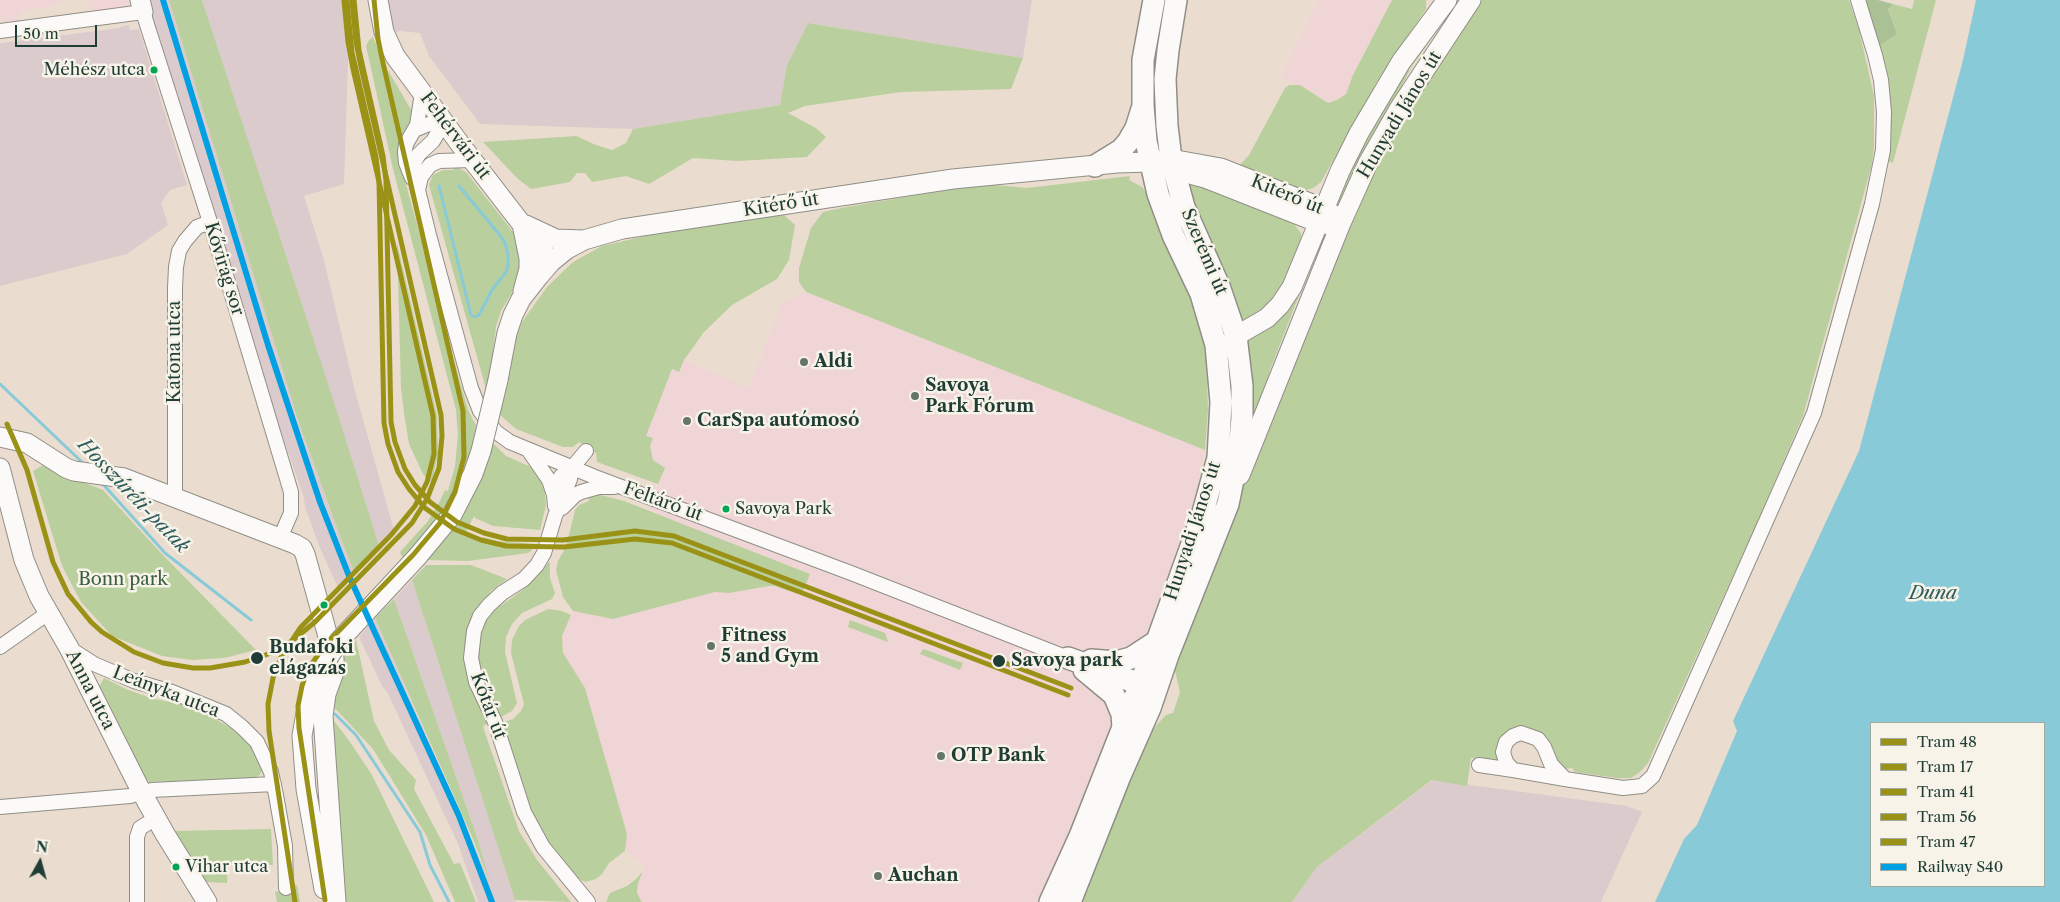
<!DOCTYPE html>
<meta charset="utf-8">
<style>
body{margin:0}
#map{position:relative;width:2060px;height:902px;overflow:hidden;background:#eaddcf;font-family:"Libre Caslon Text",serif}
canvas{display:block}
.legend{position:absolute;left:1870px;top:722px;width:175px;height:165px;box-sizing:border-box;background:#f7f3e8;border:1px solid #a1aaa0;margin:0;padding:6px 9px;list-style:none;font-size:15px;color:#1f3d34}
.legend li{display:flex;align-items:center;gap:10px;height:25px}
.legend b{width:25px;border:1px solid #a1aaa0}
.north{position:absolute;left:15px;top:837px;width:50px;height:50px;-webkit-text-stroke:4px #f7f3e8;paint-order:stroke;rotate:7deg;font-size:14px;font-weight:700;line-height:20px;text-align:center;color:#1f3d34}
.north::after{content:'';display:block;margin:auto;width:18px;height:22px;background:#1f3d34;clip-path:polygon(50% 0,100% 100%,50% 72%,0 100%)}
.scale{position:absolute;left:15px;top:25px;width:82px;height:22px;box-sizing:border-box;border:2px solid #1f3d34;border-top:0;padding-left:6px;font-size:15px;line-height:18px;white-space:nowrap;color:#1f3d34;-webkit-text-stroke:4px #f7f3e8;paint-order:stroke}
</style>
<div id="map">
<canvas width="2060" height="902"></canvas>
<ul class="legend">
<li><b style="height:6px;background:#9a9217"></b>Tram 48</li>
<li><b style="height:6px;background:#9a9217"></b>Tram 17</li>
<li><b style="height:6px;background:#9a9217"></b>Tram 41</li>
<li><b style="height:6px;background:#9a9217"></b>Tram 56</li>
<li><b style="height:6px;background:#9a9217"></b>Tram 47</li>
<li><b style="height:6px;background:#00a0e3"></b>Railway S40</li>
</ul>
<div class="north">N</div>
<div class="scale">50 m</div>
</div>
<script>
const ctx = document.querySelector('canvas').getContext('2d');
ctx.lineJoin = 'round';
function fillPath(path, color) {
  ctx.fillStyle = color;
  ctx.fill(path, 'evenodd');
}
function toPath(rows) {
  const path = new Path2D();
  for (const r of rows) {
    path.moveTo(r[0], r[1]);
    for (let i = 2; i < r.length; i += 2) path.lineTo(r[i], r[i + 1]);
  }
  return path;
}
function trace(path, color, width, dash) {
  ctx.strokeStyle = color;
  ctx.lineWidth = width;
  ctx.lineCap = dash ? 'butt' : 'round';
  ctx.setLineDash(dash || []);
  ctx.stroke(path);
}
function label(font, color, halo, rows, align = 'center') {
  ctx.font = font + ' "Libre Caslon Text",serif';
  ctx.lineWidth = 5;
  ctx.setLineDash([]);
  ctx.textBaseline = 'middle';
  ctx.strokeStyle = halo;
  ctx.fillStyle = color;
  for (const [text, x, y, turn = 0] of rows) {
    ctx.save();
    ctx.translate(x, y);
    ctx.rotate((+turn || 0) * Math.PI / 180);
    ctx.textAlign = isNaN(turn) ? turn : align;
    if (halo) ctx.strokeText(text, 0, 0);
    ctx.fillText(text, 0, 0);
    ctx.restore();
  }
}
fillPath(toPath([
 [0,0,73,0,57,2,58,5,22,11,18,17,18,21,4,23,4,19,0,16],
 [86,0,129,0,131,6,94,11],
 [1319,0,1392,0,1353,75,1346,94,1329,103,1308,89,1294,84,1281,76],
 [806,292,1205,450,1196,492,1184,530,1114,732,1064,857,1038,902,642,902,637,894,638,883,645,865,625,851,627,834,585,688,563,653,562,636,573,611,613,619,715,592,729,593,769,586,775,586,798,594,802,593,809,573,647,511,664,468,653,460,646,436,672,369,679,372,684,360,749,388,782,302]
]), '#f0d5d6');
fillPath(toPath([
 [147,0,169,0,298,420,341,539,355,574,339,590,320,548,305,507,304,498,279,426],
 [202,0,350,0,344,184,304,196,324,260,354,387,395,534,380,549],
 [387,0,1032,0,1023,58,808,23,787,65,780,105,633,129,480,124,429,56,420,33,400,31,394,33,387,12],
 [129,25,130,30,139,29,187,185,170,190,161,203,168,225,127,254,0,286,0,43,120,28,120,27],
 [412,580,449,694,516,902,478,902,458,844,387,692,382,686,359,637,375,618,487,875,477,837,394,599],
 [1433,780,1627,806,1642,812,1601,902,1292,902,1317,867]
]), '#dccbcd');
fillPath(toPath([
 [169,0,202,0,332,396,380,549,355,574,341,539,298,420],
 [1162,0,1170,0,1159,137,1156,144,1152,67],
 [1392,0,1426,0,1426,9,1377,82,1321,182,1313,188,1301,192,1237,168,1249,155,1285,88,1289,85,1300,85,1328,103,1337,100,1346,94,1353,75],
 [1482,0,1849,0,1859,30,1874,96,1874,147,1872,164,1803,416,1756,525,1648,763,1640,772,1631,778,1617,778,1575,772,1572,768,1565,769,1518,729,1500,761,1471,758,1467,786,1432,780,1317,867,1292,902,1080,902,1138,758,1151,731,1166,715,1173,713,1180,692,1175,671,1175,664,1233,510,1288,382,1295,356,1367,182,1426,80,1450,49],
 [1914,0,1936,0,1893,163,1887,161,1878,47,1897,34,1888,8,1893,4,1912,9],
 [1444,17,1445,19,1412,66,1340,205,1333,211,1349,170,1371,130,1394,91],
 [808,23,1023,58,1011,89,901,92,805,106,788,113,816,128,826,137,807,157,737,161,693,158,649,184,626,176,592,182,585,173,577,173,570,182,531,189,517,178,483,142,576,136,596,145,612,150,626,143,633,129,780,105,787,65],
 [373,37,383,62,413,113,414,118,399,144,398,155,460,382,468,410,476,426,473,442,475,443,465,470,440,518,403,559,400,552,428,521,440,501,445,490,448,491,455,466,458,435,456,410,393,169,373,77,366,46,369,40],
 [455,166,466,172,473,181,517,237,523,251,517,284,501,311,496,326,490,379,486,389,429,185,433,175,443,170,453,170],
 [1130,176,1129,180,1142,187,1147,194,1160,231,1191,297,1203,333,1206,354,1208,409,1205,450,806,292,799,282,799,268,811,228,823,212,846,207,984,184,1027,188],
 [1192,182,1293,223,1301,233,1302,245,1287,282,1265,309,1241,325,1202,234,1187,184],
 [768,214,784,215,795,225,789,260,777,279,732,305,704,332,684,360,679,372,672,369,646,436,653,438,650,446,653,460,665,468,658,484,597,462,596,453,579,442,573,447,563,447,516,429,499,414,512,349,522,322,547,287,573,262,602,246,672,230],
 [1323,234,1270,370,1261,406,1251,433,1245,339],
 [397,243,437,415,438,454,432,481,430,482,423,474,409,444,404,413,401,388],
 [493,443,506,456,531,467,544,480,541,482,545,493,546,505,540,530,493,526,475,518,474,516,463,538,466,534,482,539,483,537,498,541,535,544,531,551,528,553,468,561,426,560,486,459,488,459],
 [47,463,72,478,103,490,161,553,256,650,224,658,193,660,162,656,112,636,81,602,62,566,33,471],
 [593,493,624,501,810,574,802,593,798,594,775,586,769,586,729,593,715,592,613,619,573,611,563,597,556,570,558,561,566,547,575,510,579,505,589,501,588,494],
 [549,562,550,563,550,578,555,593,552,599,522,613,512,624,506,637,505,652,517,703,512,711,501,717,481,675,478,653,481,631,489,614,520,592,537,577],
 [426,565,471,565,507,579,491,591,477,608,469,626,472,685,487,723,483,727,519,831,537,860,571,902,515,900,412,580],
 [394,599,477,837,490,882,473,839,375,618],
 [548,609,562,611,571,615,562,636,563,653,585,688,627,834,625,851,609,863,602,874,596,879,585,882,574,876,547,840,535,820,523,792,504,722,513,719,521,711,524,704,511,653,512,640,519,626,525,620],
 [850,620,885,633,888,642,848,627],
 [356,640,374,721,389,750,416,780,414,789,454,864,460,863,476,902,455,902,426,835,373,749,332,705,341,659],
 [923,649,963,663,960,670,920,654],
 [104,678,128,690,154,699,184,704,210,716,231,728,250,745,263,766,261,773,256,778,149,782,144,777,98,689],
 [332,718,350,742,372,775,434,902,345,902],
 [271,829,273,865,259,864,255,861,245,861,240,864,228,864,227,883,206,882,174,831],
 [643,871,638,883,637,893,642,902,606,902,610,893,627,886,636,879],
 [297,885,300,902,277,902,275,892,287,890,288,887]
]), '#bacf9e');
fillPath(toPath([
 [1864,0,1878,0,1893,4,1888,9,1897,34,1878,47]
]), '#aac195');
fillPath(toPath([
 [1976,0,2060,0,2060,902,1655,902,1684,839,1697,825,1737,731,1733,721,1859,451,1963,60],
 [1871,723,2044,723,2044,886,1871,886]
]), '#88cad7');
trace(toPath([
 [439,186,471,315,475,317,479,315,492,290,506,272,508,266,508,254,505,243,499,234,459,186],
 [0,384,85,465],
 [101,482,165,553,251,620],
 [335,714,356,735,420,832,430,865,449,902]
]), '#88cad7', 3);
const street = toPath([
 [0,31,143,12,210,222,291,492,291,513,280,538],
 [414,130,429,124,444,122,433,141,419,154,415,161,413,170,429,235,471,388,480,411,496,432,510,442,595,477,851,573,1068,658],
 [412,178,406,163,405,152,406,144,417,125,422,93],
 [418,190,421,177,430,165,439,161,472,160],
 [529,451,549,480,554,495],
 [572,468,570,479,555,516,544,553,537,565,524,579,502,593,489,605,480,616,474,631,471,658,476,682,495,722,524,812,543,847,588,902],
 [175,498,175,288,176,267,179,251,185,241,197,227,210,222],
 [555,506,554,495,561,476,572,468,586,451],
 [562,508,575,495,581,492,599,487,614,487],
 [0,647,48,613],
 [69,648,94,664,134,681,172,692,226,714,242,727,257,742,271,772,276,795,285,846,286,888],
 [1479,765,1513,770],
 [1565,779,1513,770,1506,762,1503,752,1506,742,1513,736,1521,733,1538,739,1544,747,1551,764,1565,779,1623,788,1642,786,1653,776,1814,413,1872,204,1883,150,1884,112,1881,80,1875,55,1858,0],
 [0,807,130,796,152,790,274,784],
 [137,902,137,837,140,828,156,818]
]);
const secondary = toPath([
 [140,0,143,12],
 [378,0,384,32,395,56,463,148,551,262],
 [1168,168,1205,178,1319,223,1330,225],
 [526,225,556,239,583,240],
 [523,229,529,258,529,269,523,291],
 [1227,347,1236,336,1267,318,1280,305,1292,287,1340,171,1359,133,1401,62,1447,0],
 [498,380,507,333,513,315,521,299,539,276,551,262,567,249,584,240,622,229,953,179,1117,163,1150,162,1171,159,1221,168,1325,209,1335,216,1341,223],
 [0,437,27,443,66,468,74,471,124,478,295,544,302,548,305,554,334,658,334,672,326,694,323,716,336,902],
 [0,468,24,560,39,596,69,648,142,793,165,834,207,902],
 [1240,475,1341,223,1368,163,1399,109,1471,0],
 [418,556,452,515,473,474,481,451],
 [323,666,309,696,302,736,306,789,324,889]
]);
const primary = toPath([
 [1095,166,1121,150,1128,142,1136,128,1142,109],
 [1068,658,1140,684,1153,682],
 [1091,660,1116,662,1131,658,1157,641],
 [1084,670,1114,695,1122,714,1123,728],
 [1050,902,1080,836,1157,641,1202,516,1218,458,1221,402,1216,345,1201,294,1173,235,1158,194,1146,141,1143,106,1143,60,1154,0],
 [1070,902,1120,776,1150,708,1168,655,1228,504,1239,451,1242,419,1242,386,1236,336,1219,286,1184,207,1171,159,1167,126,1165,79,1168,50,1176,0]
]);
trace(street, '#908e86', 16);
trace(secondary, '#908e86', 21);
trace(primary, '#908e86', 24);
trace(street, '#fcfaf8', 14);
trace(secondary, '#fcfaf8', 19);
trace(primary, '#fcfaf8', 21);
const secondaryBridge = toPath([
 [481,451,498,380],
 [323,666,339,641,418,556]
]);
trace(secondaryBridge, '#908e86', 21, []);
trace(secondaryBridge, '#fcfaf8', 19);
trace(toPath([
 [163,0,268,345,320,502,349,576,459,816,492,902]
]), '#00a0e3', 6);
trace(toPath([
 [354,0,359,50,383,156,386,181,391,422,395,442,405,469,415,485,430,502,457,522,484,533,507,539,563,540,635,531,674,536,1071,688]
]), '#9a9217', 5);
trace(toPath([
 [347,1,352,52,376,157,379,182,384,423,388,444,398,472,409,489,425,508,454,529,481,540,506,546,564,547,635,539,672,543,1068,695]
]), '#9a9217', 5);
trace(toPath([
 [7,424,27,470,53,562,68,594,91,622,102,632,134,652,163,663,193,668,210,668,245,662,271,653,292,641,315,622,412,523,427,499,439,468,442,436,441,415,361,67,356,42,352,1]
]), '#9a9217', 5);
trace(toPath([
 [325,900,299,728,298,706,302,686,307,671,324,646,413,555,440,523,455,492,464,457,463,411,383,63,378,39,374,0]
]), '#9a9217', 5);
trace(toPath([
 [295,902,269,731,268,704,273,678,281,657,300,628,391,535,415,506,427,482,434,454,433,416,353,69,348,42,344,1]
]), '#9a9217', 5);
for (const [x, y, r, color] of [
 [154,70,4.5,"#00a651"],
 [804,362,5,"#66756a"],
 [915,396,5,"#66756a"],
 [687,421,5,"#66756a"],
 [726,509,4.5,"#00a651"],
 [324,605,4.5,"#00a651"],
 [711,646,5,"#66756a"],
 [257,658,7,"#1f3d34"],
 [999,661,7,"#1f3d34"],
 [941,756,5,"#66756a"],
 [176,867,4.5,"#00a651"],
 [878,876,5,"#66756a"]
]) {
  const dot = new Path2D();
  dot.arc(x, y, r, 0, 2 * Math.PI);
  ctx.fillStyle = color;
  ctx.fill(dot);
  trace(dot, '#f7f3e8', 2);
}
label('17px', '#1f3d34', '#f7f3e8', [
 ["Méhész utca",145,70,"right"],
 ["Savoya Park",735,509],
 ["Vihar utca",185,867]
], 'left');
label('18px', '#1f3d34', '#f7f3e8', [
 ["Hunyadi János út",1400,115,-59],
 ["Fehérvári út",455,136,53],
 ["Kitérő út",1287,195,22],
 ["Kitérő út",781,205,-9],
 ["Szerémi út",1204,252,67],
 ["Kővirág sor",224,269,73],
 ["Katona utca",175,352,-90],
 ["Feltáró út",663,502,20],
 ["Hunyadi János út",1193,531,-72],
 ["Anna utca",90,690,63],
 ["Leányka utca",166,692,21],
 ["Kőtár út",488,706,69]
]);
label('bold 18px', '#1f3d34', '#f7f3e8', [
 ["Aldi",814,362],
 ["Savoya",925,386],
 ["Park Fórum",925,407],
 ["CarSpa autómosó",697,421],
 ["Fitness",721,636],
 ["5 and Gym",721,657],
 ["OTP Bank",951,756],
 ["Auchan",888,876]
], 'left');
label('18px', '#3c5f44', '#f7f3e8', [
 ["Bonn park",123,580]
]);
label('bold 18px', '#1f3d34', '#f7f3e8', [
 ["Budafoki",269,648],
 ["elágazás",269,669],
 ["Savoya park",1011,661]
], 'left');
label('italic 19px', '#2f5e5e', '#f7f3e8', [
 ["Hosszúréti-patak",133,496,46],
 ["Duna",1933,594]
]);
</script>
